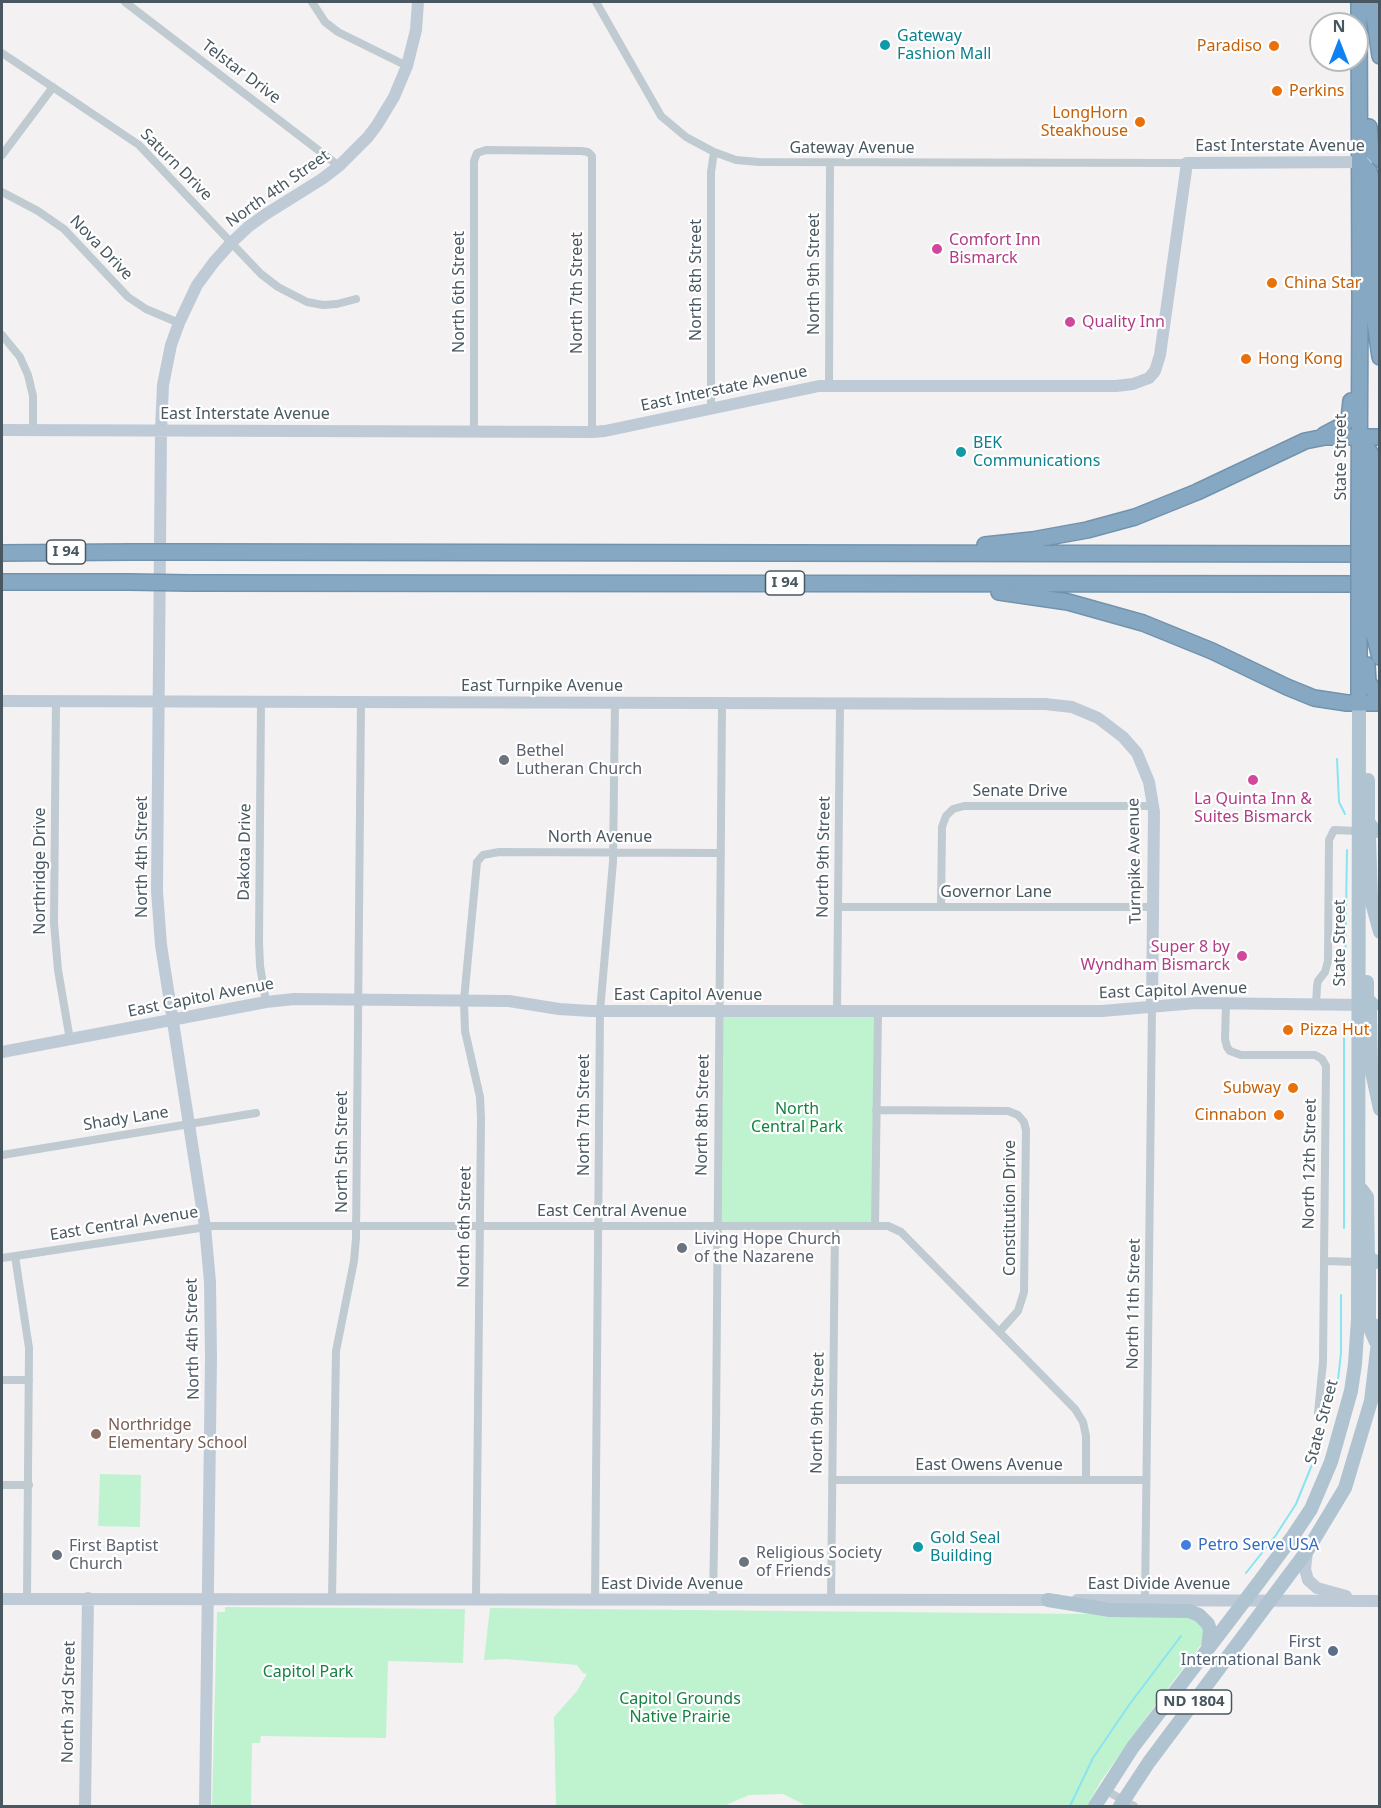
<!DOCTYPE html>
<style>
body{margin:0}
#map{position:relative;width:1381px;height:1808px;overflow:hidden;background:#f4f1f2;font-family:"Noto Sans",sans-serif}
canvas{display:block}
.frame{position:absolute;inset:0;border:3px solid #485760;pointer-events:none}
.north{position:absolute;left:1309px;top:12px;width:60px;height:60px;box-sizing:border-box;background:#fff;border:2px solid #b6bcbf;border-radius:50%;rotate:0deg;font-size:16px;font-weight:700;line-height:24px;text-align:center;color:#485760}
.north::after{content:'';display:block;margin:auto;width:21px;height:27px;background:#0e82f1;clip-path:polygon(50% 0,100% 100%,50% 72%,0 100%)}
</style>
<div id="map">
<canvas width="1381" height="1808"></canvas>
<div class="frame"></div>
<div class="north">N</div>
</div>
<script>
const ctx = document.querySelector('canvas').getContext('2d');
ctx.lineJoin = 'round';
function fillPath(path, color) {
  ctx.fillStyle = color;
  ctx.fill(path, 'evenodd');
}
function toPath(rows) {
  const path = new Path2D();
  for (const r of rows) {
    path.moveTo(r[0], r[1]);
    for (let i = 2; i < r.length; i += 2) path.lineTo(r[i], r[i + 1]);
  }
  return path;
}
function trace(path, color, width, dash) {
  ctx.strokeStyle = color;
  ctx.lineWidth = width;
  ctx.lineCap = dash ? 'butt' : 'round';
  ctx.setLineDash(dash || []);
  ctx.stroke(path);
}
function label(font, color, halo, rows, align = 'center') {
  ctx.font = font + ' "Noto Sans",sans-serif';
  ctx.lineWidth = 4.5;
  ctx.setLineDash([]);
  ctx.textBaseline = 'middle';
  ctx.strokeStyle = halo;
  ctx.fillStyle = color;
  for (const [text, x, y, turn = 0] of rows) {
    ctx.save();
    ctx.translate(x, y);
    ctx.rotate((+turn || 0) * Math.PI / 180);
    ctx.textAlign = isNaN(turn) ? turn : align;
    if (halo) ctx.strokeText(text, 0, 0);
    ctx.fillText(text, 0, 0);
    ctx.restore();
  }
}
fillPath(toPath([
 [719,1011,878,1011,875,1226,717,1226],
 [100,1474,141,1475,140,1527,98,1526],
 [225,1607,465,1609,463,1663,388,1661,386,1738,261,1736,260,1743,252,1743,251,1806,212,1806,217,1612,225,1612],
 [490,1608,1193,1615,1207,1626,1206,1638,1153,1708,1101,1781,1087,1806,807,1806,783,1794,749,1795,724,1806,556,1806,554,1717,577,1691,587,1674,583,1673,577,1665,505,1659,484,1660]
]), '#bff3cf');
trace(toPath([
 [1337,759,1339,802,1345,814],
 [1345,976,1347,850],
 [1344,1038,1344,1228],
 [1338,1380,1341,1353,1341,1295],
 [1246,1573,1276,1535,1296,1504,1320,1445],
 [1070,1806,1093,1758,1129,1705,1181,1636]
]), '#89e4f2', 2);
const highway = toPath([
 [1372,2,1380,56],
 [1369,127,1371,151,1380,159],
 [1360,162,1369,171,1371,178,1372,301,1380,357],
 [1324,435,1341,426,1349,419,1351,401],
 [1359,437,1371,454,1373,463,1372,525],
 [1359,525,1360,299,1359,2],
 [985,545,1032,540,1087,530,1135,517,1197,492,1305,441,1325,437,1380,437],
 [194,552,1380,554],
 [2,553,130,552],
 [2,582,129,582],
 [190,583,1380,584],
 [999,592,1068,602,1143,623,1212,651,1287,687,1314,698,1347,703,1380,703],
 [1359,617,1359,703],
 [1372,617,1374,634,1380,657],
 [1367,665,1368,682,1380,699]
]);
trace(highway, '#7293ae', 18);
trace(toPath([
 [125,2,339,166],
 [312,2,325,22,338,32,407,66],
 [596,2,661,116,686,137,714,152,736,160,759,162,1187,163],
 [2,53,139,145,240,252,261,274,278,287,307,302,323,305,337,304,356,299],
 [2,155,53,87],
 [2,192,38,211,64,229,128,297,146,309,179,323],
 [2,335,20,357,28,375,33,396,33,430],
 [829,386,830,163],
 [711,408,711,172,714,152],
 [474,431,474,161,477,153,486,150,581,151,588,152,592,156,592,432],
 [56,701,54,923,58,970,70,1040],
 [261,702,259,942,260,966,266,1002],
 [838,907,1153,907],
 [941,907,942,827,946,816,953,809,964,806,1154,806],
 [1226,1004,1225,1039,1227,1047,1230,1051,1241,1055,1315,1055,1322,1059,1326,1066,1323,1362,1318,1413],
 [1316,1005,1317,986,1318,981,1325,972,1328,961,1329,840,1334,830,1358,831],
 [837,1011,840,703],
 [876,1110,1008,1111,1018,1115,1024,1122,1026,1130,1024,1292,1018,1311,1000,1331],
 [2,1155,256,1113],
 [875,1226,878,1011],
 [15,1256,29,1348,27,1599],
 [2,1258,213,1226,888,1226,901,1232,1075,1409,1083,1422,1086,1436,1086,1480],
 [1324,1261,1358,1262],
 [2,1380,29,1380],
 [832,1480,1146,1480],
 [2,1485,29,1485],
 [332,1600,336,1351,354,1261,356,1238,361,702],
 [476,1600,481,1118,480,1097,465,1031,464,1000,477,862,483,855,499,852,721,853],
 [595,1600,600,1011,613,862,615,702],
 [713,1600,716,1429,722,703],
 [831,1600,835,1226],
 [1145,1601,1152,1007],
 [1105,1790,1134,1806]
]), '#bfcad1', 8);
trace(toPath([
 [2,430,592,432,605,431,819,386,1116,386,1133,384,1149,378,1155,371,1160,355,1187,163,1366,162],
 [2,701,1045,704,1072,707,1098,718,1123,737,1137,753,1149,782,1154,812,1152,1007],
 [2,1052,266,1002,294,999,509,1001,559,1009,591,1011,1102,1011,1196,1003,1368,1005],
 [1307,1551,1305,1569,1308,1580,1317,1588,1346,1596],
 [2,1599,1056,1600],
 [1077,1600,1380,1601],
 [85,1806,88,1598],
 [205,1806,211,1358,210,1282,205,1227,161,945,157,891,161,430,163,385,171,345,179,323,197,285,214,262,231,243,248,227,266,214,322,179,339,166,368,137,377,125,394,97,407,66,416,30,418,2]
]), '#becbd6', 12);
trace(toPath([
 [1368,780,1368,822,1374,830,1380,831],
 [1358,831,1364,831,1369,836,1371,899,1380,932],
 [1367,982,1367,998,1369,1001,1373,1005],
 [1366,1005,1370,1012,1371,1067,1380,1109],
 [1361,1189,1367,1197,1368,1256,1373,1261,1380,1262],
 [1358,1262,1368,1266,1369,1270,1369,1326,1376,1342],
 [1048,1600,1110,1610,1189,1611,1199,1615,1208,1624,1210,1630,1208,1648],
 [1095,1806,1133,1747,1259,1582,1293,1536,1311,1509,1331,1462,1351,1391,1355,1364,1358,1319,1359,703],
 [1120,1806,1149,1762,1307,1551,1345,1488,1371,1401,1380,1325]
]), '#b0c3d1', 14);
trace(highway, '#87a8c2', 15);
const highwayBridge = toPath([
 [1359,525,1359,617],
 [1372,525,1372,617],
 [130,552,194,552],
 [129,582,190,583]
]);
trace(highwayBridge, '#7293ae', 18, []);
trace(highwayBridge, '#87a8c2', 15);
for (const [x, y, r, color] of [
 [885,45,6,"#0f9aa8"],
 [1274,46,6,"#e8710a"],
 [1277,91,6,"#e8710a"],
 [1140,122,6,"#e8710a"],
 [937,249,6,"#d1479c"],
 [1272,283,6,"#e8710a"],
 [1070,322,6,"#d1479c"],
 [1246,359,6,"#e8710a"],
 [961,452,6,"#0f9aa8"],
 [504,760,6,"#6b7280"],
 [1253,780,6,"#d1479c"],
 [1242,956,6,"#d1479c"],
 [1288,1030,6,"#e8710a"],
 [1293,1088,6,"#e8710a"],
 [1279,1115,6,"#e8710a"],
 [682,1248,6,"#6b7280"],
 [96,1434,6,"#8d6e63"],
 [1186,1545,6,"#3f7fe0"],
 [918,1547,6,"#0f9aa8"],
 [57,1555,6,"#6b7280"],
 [744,1562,6,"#6b7280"],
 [1333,1651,6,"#5c6f8a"]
]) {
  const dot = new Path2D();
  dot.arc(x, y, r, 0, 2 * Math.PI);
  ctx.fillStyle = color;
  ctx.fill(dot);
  trace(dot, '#fff', 2);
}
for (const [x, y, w] of [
 [66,552,39],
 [785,583,39],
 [1194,1702,75]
]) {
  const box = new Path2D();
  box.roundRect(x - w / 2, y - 12, w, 24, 4.5);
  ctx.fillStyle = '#fff';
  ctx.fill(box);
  trace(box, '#485760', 1.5);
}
label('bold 15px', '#485760', null, [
 ["I 94",66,552],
 ["I 94",785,583],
 ["ND 1804",1194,1702]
]);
label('16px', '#0d838f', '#fff', [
 ["Gateway",897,36],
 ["Fashion Mall",897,54],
 ["BEK",973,443],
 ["Communications",973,461],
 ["Gold Seal",930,1538],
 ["Building",930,1556]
], 'left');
label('16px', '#c56008', '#fff', [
 ["Paradiso",1262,46],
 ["Perkins",1289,91,"left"],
 ["LongHorn",1128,113],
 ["Steakhouse",1128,131],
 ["China Star",1284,283,"left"],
 ["Hong Kong",1258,359,"left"],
 ["Pizza Hut",1300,1030,"left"],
 ["Subway",1281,1088],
 ["Cinnabon",1267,1115]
], 'right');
label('16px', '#485760', '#fff', [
 ["Telstar Drive",241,72,37],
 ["East Interstate Avenue",1280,146],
 ["Gateway Avenue",852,148],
 ["Saturn Drive",176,165,45],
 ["North 4th Street",278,189,-35],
 ["Nova Drive",101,248,46],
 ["North 9th Street",814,274,-90],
 ["North 8th Street",696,280,-90],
 ["North 6th Street",459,292,-90],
 ["North 7th Street",577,293,-90],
 ["East Interstate Avenue",724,389,-12],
 ["East Interstate Avenue",245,414],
 ["State Street",1341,457,-90],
 ["East Turnpike Avenue",542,686],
 ["Senate Drive",1020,791],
 ["North Avenue",600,837],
 ["Dakota Drive",245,852,-89],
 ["North 4th Street",142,857,-90],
 ["North 9th Street",824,857,-89],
 ["Turnpike Avenue",1135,861,-91],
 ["Northridge Drive",40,871,-90],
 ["Governor Lane",996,892],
 ["State Street",1340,943,-90],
 ["East Capitol Avenue",1173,991,-2],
 ["East Capitol Avenue",688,995],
 ["East Capitol Avenue",201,998,-11],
 ["North 7th Street",584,1115,-90],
 ["North 8th Street",703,1115,-89],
 ["Shady Lane",126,1119,-9],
 ["North 5th Street",342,1152,-90],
 ["North 12th Street",1310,1164,-89],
 ["Constitution Drive",1010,1208,-90],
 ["East Central Avenue",612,1211],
 ["East Central Avenue",124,1224,-9],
 ["North 6th Street",465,1227,-89],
 ["North 11th Street",1134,1304,-89],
 ["North 4th Street",193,1339,-91],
 ["North 9th Street",818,1413,-89],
 ["State Street",1322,1422,-75],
 ["East Owens Avenue",989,1465],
 ["East Divide Avenue",672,1584],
 ["East Divide Avenue",1159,1584],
 ["North 3rd Street",69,1702,-89]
]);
label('16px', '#b23c85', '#fff', [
 ["Comfort Inn",949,240],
 ["Bismarck",949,258],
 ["Quality Inn",1082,322],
 ["La Quinta Inn &",1253,799,"center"],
 ["Suites Bismarck",1253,817,"center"],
 ["Super 8 by",1230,947,"right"],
 ["Wyndham Bismarck",1230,965,"right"]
], 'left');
label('16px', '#5b616d', '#fff', [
 ["Bethel",516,751],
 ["Lutheran Church",516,769],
 ["Living Hope Church",694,1239],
 ["of the Nazarene",694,1257],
 ["First Baptist",69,1546],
 ["Church",69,1564],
 ["Religious Society",756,1553],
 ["of Friends",756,1571]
], 'left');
label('16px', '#128341', '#fff', [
 ["North",797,1109],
 ["Central Park",797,1127],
 ["Capitol Park",308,1672],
 ["Capitol Grounds",680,1699],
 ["Native Prairie",680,1717]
]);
label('16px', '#785e54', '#fff', [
 ["Northridge",108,1425],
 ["Elementary School",108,1443]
], 'left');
label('16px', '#366cbe', '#fff', [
 ["Petro Serve USA",1198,1545]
], 'left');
label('16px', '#4e5e75', '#fff', [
 ["First",1321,1642],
 ["International Bank",1321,1660]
], 'right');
</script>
